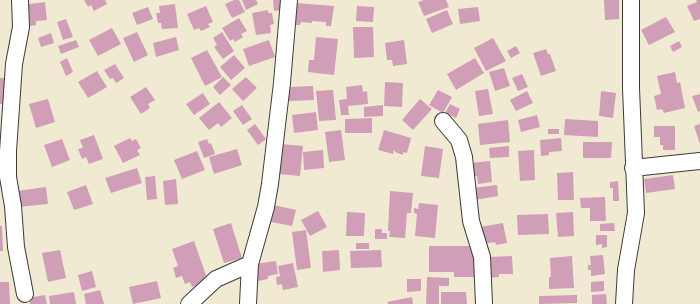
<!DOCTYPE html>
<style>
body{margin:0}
canvas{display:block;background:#f1ead2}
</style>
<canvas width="700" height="304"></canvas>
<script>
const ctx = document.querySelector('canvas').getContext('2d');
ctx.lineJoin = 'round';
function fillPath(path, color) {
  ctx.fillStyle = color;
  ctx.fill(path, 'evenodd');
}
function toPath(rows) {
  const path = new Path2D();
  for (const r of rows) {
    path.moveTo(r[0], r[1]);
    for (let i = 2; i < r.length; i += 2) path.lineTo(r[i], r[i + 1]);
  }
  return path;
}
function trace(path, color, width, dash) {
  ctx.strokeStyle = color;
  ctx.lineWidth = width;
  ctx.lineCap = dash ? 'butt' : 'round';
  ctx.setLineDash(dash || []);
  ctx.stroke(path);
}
fillPath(toPath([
 [84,0,105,0,107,4,94,11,91,5,88,7],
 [234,0,239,0,245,12,232,18,225,4],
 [242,0,256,0,258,4,246,10],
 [273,0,281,0,281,10,274,11],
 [424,0,446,0,449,7,424,16,418,2],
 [604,0,619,0,619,19,605,20],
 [696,0,700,0,700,19,694,21,687,6,697,2],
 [45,2,47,20,36,21,36,25,25,27,23,5],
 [296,3,334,6,331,26,326,26,326,22,312,21,312,23,301,22,300,25,294,25],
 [175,4,178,28,162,29,161,23,158,23,156,13,160,13,159,6],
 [206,6,213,22,208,24,210,27,201,31,199,28,194,30,187,14],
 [357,6,374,7,373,22,356,21],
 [148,7,153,19,137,25,132,13],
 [478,7,480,21,460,24,458,9],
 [268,10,268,13,272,13,274,24,270,25,271,33,256,35,252,13],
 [447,10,453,24,432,33,426,19],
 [666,17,675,32,649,45,641,30],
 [239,18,247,31,241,34,243,37,235,42,233,39,230,41,222,28],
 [66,19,73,37,63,40,57,22],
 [353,27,373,27,374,57,354,58],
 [112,28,121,44,98,56,89,40],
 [137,32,148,55,134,62,123,38],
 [222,32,234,51,223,59,214,47,217,45,213,38],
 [51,33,54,43,41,47,38,38],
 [176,37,179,50,156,57,153,43],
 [316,37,338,39,334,75,308,72,309,60,314,60],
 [493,38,506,61,486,71,474,48],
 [76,40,79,47,61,54,58,46],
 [269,40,275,57,249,66,243,49],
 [404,40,407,64,393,66,392,60,387,60,385,43],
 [679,41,682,47,673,52,670,46],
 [516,46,520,53,511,58,507,51],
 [546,49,548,54,550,54,556,71,541,76,533,53],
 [207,50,222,77,205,86,191,58],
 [234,55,245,68,231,80,220,67],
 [67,58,73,72,66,76,60,62],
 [475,58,484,73,456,90,447,74],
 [115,64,124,78,116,83,113,78,110,79,104,70],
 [504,68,510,86,495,91,489,72],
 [97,71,107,87,88,98,78,82],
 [675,72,677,83,680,82,685,108,664,113,662,109,657,110,654,96,661,94,657,76],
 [522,74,528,87,518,91,512,78],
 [223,77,231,85,220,95,213,87],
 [246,77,257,88,243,101,232,89],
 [0,78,5,78,8,104,0,104],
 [385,82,403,83,402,107,384,106],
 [362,85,363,92,367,91,368,104,348,106,349,115,341,115,339,100,347,99,346,87],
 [313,86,314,100,289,101,289,87],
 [146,87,155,100,148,104,150,108,141,114,130,97],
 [488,89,493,114,479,116,475,91],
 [333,90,336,120,319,121,316,91],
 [438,90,452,97,443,113,429,105],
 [527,91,533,103,516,111,510,100],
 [601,91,616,93,613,118,599,116],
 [203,93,210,104,194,115,186,104],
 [700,94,700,111,698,112,692,96],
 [48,99,55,122,36,128,29,104],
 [420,99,432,109,413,130,402,120],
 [219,102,232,118,221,127,218,123,209,130,199,118],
 [450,104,460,109,456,118,445,113],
 [242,105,252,119,243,125,233,111],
 [383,105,383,116,364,117,364,107],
 [316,112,318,130,294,133,292,115],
 [537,115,540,127,521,132,518,120],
 [372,118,372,133,345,133,345,119],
 [565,119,598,121,598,137,564,135],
 [508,120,510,142,480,145,478,124],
 [255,124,266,139,258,145,247,130],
 [700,124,700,144,694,126],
 [654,126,675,126,675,150,663,150,663,145,660,145,660,137,654,137],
 [548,129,559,129,559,134,548,134],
 [341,130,345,160,329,162,325,132],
 [384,130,411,138,407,153,403,152,403,155,395,152,395,151,394,150,393,154,378,150],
 [94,135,103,159,89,164,86,157,82,159,78,149,83,148,80,140],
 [130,138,132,141,136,139,141,148,137,150,140,155,123,163,114,146],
 [561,138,562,151,549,152,549,155,541,156,540,140],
 [62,139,70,160,52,167,44,145],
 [207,139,209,144,211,143,215,154,204,158,198,142],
 [583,142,612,142,611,158,583,158],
 [282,144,303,146,300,176,279,174],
 [425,146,443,149,439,178,421,176],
 [509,146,509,157,490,158,489,148],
 [237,149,242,165,214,174,209,157],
 [323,150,324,168,304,170,303,152],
 [534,150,535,180,520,181,518,151],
 [197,151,205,170,182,179,174,160],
 [490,161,492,182,478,184,477,176,472,177,470,163],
 [137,168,142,183,111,193,105,178],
 [573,172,574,200,558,200,557,173],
 [673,175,675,189,646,193,644,179],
 [155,176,157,199,147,200,145,177],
 [176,179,178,204,165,205,163,181],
 [618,181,619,201,613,201,613,188,610,188,610,182],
 [86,185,93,204,74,210,67,192],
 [497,185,498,196,475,200,473,188],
 [46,187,48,204,19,207,17,191],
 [390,191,413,193,411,213,407,213,405,238,389,237,390,231,388,231],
 [605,197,606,221,590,221,590,208,581,208,580,198],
 [419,203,438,205,435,238,415,236,417,214,414,213,414,208,418,209],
 [274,205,296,210,292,226,271,222],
 [318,211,327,227,310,236,301,220],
 [347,212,365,213,364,236,346,236],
 [573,212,574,236,558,237,556,213],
 [548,214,549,234,518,235,517,215],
 [231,223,242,258,224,263,213,229],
 [503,223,507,243,496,245,495,242,482,244,480,227],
 [614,223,615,231,600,231,600,224],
 [0,226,2,226,3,251,0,251],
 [375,229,382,229,382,233,387,233,387,239,375,239],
 [306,230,311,268,297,270,292,232],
 [596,235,607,235,607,247,602,248,602,244,596,245],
 [194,241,208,281,192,287,190,282,185,284,182,276,176,278,173,268,178,266,172,249],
 [356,243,369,243,369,249,356,249],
 [429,246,475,246,475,277,454,277,454,272,429,272],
 [60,250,66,278,48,282,42,253],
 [339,250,340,270,323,272,322,251],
 [381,250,382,267,351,268,350,251],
 [603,255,605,274,591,276,591,270,588,270,588,265,591,265,590,256],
 [512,256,513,274,499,274,499,277,489,278,489,257],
 [572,256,574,288,549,289,549,277,551,277,550,258],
 [276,261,278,274,268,276,268,279,258,281,255,264],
 [293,263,298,287,283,290,282,284,277,285,276,277,280,276,278,266],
 [92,271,96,287,82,291,78,275],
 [427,277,449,278,449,286,439,286,439,304,426,304],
 [407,279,421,279,421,291,407,292],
 [157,281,161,298,133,304,129,287],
 [604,281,604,291,591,292,591,282],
 [0,282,9,282,10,304,0,304],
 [100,290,104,304,86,304,84,294],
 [74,292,76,304,50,304,49,296],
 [441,292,466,292,467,304,441,304],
 [606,294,607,304,592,304,592,295],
 [45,295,47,304,30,304,28,298],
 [577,295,577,303,539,304,539,296],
 [412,297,413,304,388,304,387,302]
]), '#d19eb7');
const minor = toPath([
 [20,0,21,27,14,64,8,151,8,177,13,206,16,247,25,294],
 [443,121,459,140,464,157,471,221,482,257,484,304],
 [633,168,700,161],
 [189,304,216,279,250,264],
 [248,304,250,264,266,207,270,184,282,83,289,0],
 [624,304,626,270,636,213,631,88,631,0]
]);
trace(minor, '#3c3b37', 18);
trace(minor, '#fff', 16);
</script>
